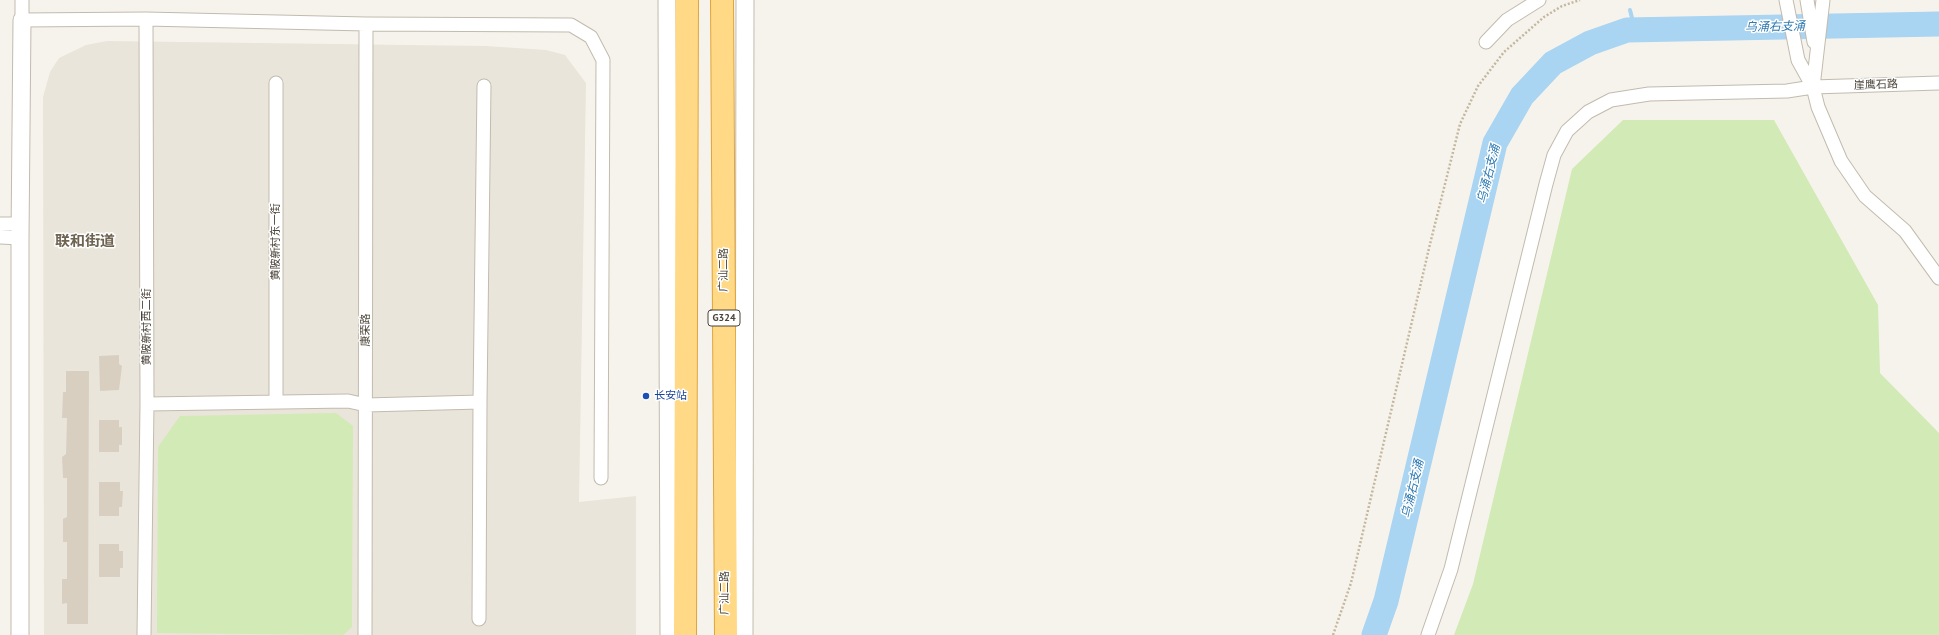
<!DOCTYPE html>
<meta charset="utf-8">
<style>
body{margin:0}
canvas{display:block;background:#f6f3ec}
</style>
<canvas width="1939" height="635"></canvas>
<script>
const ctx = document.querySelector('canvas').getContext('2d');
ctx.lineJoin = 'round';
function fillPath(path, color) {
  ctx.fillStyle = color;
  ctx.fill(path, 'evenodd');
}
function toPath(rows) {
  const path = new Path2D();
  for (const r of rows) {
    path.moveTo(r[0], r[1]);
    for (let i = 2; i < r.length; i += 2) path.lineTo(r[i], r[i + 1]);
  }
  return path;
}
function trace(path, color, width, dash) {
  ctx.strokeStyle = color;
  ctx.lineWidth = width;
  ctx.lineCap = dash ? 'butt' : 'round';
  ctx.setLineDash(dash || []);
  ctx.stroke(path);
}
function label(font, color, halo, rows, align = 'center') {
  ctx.font = font + ' "PT Sans","Noto Sans SC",sans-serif';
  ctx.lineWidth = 3;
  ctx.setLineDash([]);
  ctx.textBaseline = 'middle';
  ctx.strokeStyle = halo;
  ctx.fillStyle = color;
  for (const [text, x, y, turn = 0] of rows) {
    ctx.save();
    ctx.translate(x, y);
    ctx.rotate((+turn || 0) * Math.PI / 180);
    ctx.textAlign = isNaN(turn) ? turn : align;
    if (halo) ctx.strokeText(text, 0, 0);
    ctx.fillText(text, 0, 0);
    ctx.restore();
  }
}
fillPath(toPath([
 [107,41,486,46,546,50,565,55,586,83,579,502,636,496,636,635,44,635,43,97,50,72,59,58,86,45]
]), '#eae5da');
fillPath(toPath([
 [1623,120,1774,120,1878,305,1880,373,1939,433,1939,635,1454,635,1473,584,1572,169],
 [336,413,353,426,352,627,343,635,157,633,158,447,180,416]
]), '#d2eab5');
trace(toPath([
 [1630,10,1635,30]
]), '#a9d4f2', 4);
trace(toPath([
 [1374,635,1386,601,1495,143,1522,96,1553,63,1590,43,1627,30,1939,24]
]), '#a9d4f2', 25);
fillPath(toPath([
 [119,355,119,364,122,366,119,390,100,391,99,356],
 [66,371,89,371,88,624,67,624,67,603,62,604,62,579,67,579,67,542,63,542,63,519,67,517,67,478,63,478,62,457,66,454,67,418,62,418,63,392,66,392],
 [99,420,119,420,119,427,122,427,122,445,119,445,119,452,99,452],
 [99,482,120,482,120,491,123,491,122,507,119,507,119,516,99,516],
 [99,544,119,544,119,551,123,551,123,568,120,568,120,577,99,577]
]), '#d8cfc1');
const minor = toPath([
 [22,0,22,20,146,19,366,24,571,25,591,37,603,60,601,478],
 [1786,0,1798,60,1813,87,1818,107,1841,161,1865,196,1905,231,1939,278],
 [1807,0,1814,42],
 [1486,42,1507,20,1539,0],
 [276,83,276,402],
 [1813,87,1823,0],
 [0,224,20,224],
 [0,237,20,238],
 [480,402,484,86],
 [147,404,348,401,366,405,480,402,479,619],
 [144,635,147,404,146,19],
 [365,635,366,24],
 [1428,635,1451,569,1546,184,1554,155,1567,131,1588,112,1611,100,1649,94,1787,91,1813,87,1939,83]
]);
const tertiary = toPath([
 [667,0,669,635],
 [20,635,20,238,22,20],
 [744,635,745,0]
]);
const trunk = toPath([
 [722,0,726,635],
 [685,635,687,0]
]);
trace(minor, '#c2bbae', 15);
trace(tertiary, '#c2bbae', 19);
trace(trunk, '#e0a43c', 24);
trace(toPath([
 [1333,635,1351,583,1430,244,1460,124,1478,86,1504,52,1544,17,1562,6,1580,0]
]), '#c4b79f', 2.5, [2, 2]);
trace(minor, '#fff', 13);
trace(tertiary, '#fff', 17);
trace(trunk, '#ffd985', 22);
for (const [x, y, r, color] of [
 [646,396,4,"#1a4fb4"]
]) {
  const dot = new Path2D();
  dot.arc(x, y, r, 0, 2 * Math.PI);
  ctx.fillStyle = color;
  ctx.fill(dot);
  trace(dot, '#fff', 1.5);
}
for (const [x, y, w] of [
 [724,318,32]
]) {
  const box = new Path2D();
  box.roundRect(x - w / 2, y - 8, w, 16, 3);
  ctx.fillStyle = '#fff';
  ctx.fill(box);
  trace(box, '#4b4439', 1);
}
label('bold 10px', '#4b4439', null, [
 ["G324",724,318]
]);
label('11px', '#4b4439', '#fff', [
 ["崖鹰石路",1876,85,-2],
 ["黄陂新村东一街",276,242,-90],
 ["广汕二路",724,270,-90],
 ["黄陂新村西二街",147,327,-90],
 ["康荣路",366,330,-90],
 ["广汕二路",725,593,-90]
]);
label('11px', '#164399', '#fff', [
 ["长安站",654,396]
], 'left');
label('italic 12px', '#2e7ab2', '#fff', [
 ["乌涌右支涌",1775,27,-1],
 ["乌涌右支涌",1489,174,-76],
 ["乌涌右支涌",1413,489,-77]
]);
label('bold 15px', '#6e6250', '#fff', [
 ["联和街道",85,242]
]);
</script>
